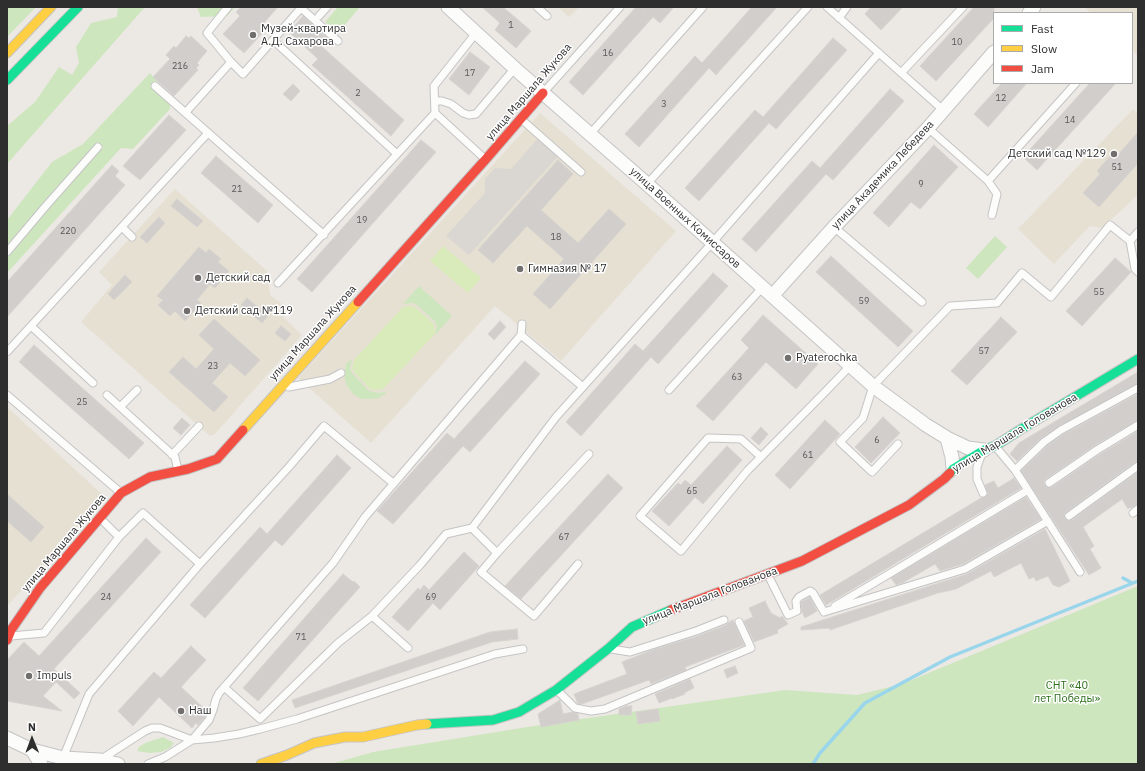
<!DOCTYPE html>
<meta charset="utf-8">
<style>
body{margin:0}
#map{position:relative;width:1145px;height:771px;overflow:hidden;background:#ece8e4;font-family:"IBM Plex Sans",sans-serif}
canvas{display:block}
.frame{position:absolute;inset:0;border:8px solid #2e2e2e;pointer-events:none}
.legend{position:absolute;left:993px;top:12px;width:140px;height:72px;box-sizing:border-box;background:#fff;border:1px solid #ababab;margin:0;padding:5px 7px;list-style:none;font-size:12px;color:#2e2e2e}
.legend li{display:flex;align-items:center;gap:8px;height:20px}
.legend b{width:20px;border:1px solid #ababab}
.north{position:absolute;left:12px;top:719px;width:40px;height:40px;-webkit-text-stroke:3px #fff;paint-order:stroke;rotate:359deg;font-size:11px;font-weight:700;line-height:16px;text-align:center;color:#2e2e2e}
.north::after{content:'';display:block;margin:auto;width:14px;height:18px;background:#2e2e2e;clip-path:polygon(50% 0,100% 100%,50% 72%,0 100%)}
</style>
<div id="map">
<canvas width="1145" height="771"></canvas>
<div class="frame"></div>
<ul class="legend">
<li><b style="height:5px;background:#16e098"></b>Fast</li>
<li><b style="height:5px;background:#ffcf43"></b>Slow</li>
<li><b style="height:5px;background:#f24e42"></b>Jam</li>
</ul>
<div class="north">N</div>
</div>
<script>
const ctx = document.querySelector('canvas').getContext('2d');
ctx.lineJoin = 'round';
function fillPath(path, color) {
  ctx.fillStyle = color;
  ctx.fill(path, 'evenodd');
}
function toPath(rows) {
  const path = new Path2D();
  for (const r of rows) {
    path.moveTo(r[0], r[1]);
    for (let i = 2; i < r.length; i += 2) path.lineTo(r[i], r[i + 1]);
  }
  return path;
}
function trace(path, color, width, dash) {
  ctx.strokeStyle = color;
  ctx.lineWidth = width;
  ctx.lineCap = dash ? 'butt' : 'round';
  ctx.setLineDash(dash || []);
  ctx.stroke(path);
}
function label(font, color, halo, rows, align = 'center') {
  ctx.font = font + ' "IBM Plex Sans",sans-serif';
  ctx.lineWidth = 3;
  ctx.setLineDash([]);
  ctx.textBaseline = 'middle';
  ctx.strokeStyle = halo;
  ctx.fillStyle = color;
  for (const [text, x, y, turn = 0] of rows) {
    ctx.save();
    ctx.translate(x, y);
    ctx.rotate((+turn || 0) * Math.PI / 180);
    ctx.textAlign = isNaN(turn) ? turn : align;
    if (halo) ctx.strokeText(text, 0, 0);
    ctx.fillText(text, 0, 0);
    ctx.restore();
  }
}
fillPath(toPath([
 [558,7,579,7,569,17],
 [1084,7,1138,7,1138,56,1132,50,1132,13,1091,13],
 [1133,109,1138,114,1138,195,1102,228,1090,226,1054,264,1018,229],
 [540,113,676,231,561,361,495,306,371,443,298,378],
 [175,189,267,271,270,295,282,304,284,318,302,335,215,434,210,436,81,322,112,285,99,272],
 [7,407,104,496,72,532,70,539,7,606]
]), '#e6e0d3');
fillPath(toPath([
 [7,7,36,7,7,37],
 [118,7,145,7,7,164,7,126,35,102,59,67,72,75,79,63,76,47,91,23,117,17],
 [197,7,235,7,227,16,201,17],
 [338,7,360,7,338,33,325,22],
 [150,73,170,96,170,109,133,149,121,148,7,273,7,220,52,162,83,144],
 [995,236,1007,247,978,279,966,268],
 [419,286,452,316,435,335,437,327,435,322,417,305,413,303,403,304],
 [352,359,350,368,352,373,369,391,379,393,385,392,386,393,379,398,369,399,362,399,353,394,346,384,344,374,346,364],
 [1138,586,1138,764,331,764,373,752,546,724,785,690,857,695,902,684],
 [163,737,174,743,170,748,161,752,150,753,137,751,139,747,145,743]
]), '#cee6be');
fillPath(toPath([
 [443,246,481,278,468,293,430,261],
 [407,306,412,306,416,308,433,323,435,328,435,333,432,337,383,389,374,390,370,389,354,372,352,368,354,360,402,308]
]), '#d9eabb');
fillPath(toPath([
 [540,136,560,154,469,255,446,236,485,193,485,179,495,168,511,169]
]), '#dad6d2');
trace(toPath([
 [1123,578,1132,583],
 [813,764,820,753,865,703,950,657,1138,581]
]), '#99d6ec', 3.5);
const building = toPath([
 [241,7,278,7,262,25,266,29,244,53,223,34,240,16,236,12,241,7],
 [482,7,503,7,531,31,516,48,495,30,500,23,482,7],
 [636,7,642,7,646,11,642,7,674,7,660,23,653,17,583,95,569,82,636,7],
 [752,7,777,7,716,75,709,68,639,147,625,134,695,56,702,63,752,7],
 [871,7,903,7,881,30,865,14,871,7],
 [974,7,994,7,994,18,936,81,920,66,974,7],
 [303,16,327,38,320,45,404,120,391,136,312,65,318,59,289,32,303,16],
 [186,36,189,38,191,36,207,51,197,63,199,65,196,68,198,70,174,96,153,77,170,59,166,55,174,46,176,48,186,36],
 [833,38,847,50,776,129,769,123,699,201,685,188,755,110,763,117,833,38],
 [470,52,490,67,469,95,449,79,470,52],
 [1002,83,1027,83,988,127,974,114,1002,83],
 [1090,83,1116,83,1037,170,1023,157,1090,83],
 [293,84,300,91,291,101,283,94,293,84],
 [890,89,904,101,833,180,826,174,756,252,742,239,812,161,820,168,890,89],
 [169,115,186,130,140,180,123,166,169,115],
 [1138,132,1138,163,1099,207,1083,193,1100,174,1097,171,1113,153,1117,156,1138,132],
 [421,140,436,152,312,292,297,279,421,140],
 [934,145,958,167,920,209,911,202,889,227,873,213,934,145],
 [216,156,273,205,258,223,201,173,216,156],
 [558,160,573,174,541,210,578,243,609,209,626,224,550,309,533,294,564,259,527,226,493,263,478,250,558,160],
 [112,165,119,171,115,176,125,185,7,317,7,282,112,165],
 [177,199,203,221,197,227,171,206,177,199],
 [159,217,165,223,147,243,140,237,159,217],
 [199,247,206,253,209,249,221,259,218,262,229,271,215,288,210,284,197,300,201,303,185,321,175,311,170,316,158,305,163,300,157,296,199,247],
 [831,256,913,331,898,347,816,272,831,256],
 [1115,258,1131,272,1082,326,1066,311,1115,258],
 [713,273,728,286,658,364,651,357,581,436,566,422,635,344,643,351,713,273],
 [125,275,132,282,114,300,108,294,125,275],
 [247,298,268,316,262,323,241,305,247,298],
 [763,315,818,364,796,389,766,362,713,421,696,406,749,348,741,340,763,315],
 [1001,317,1017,332,967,385,951,371,1001,317],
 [214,319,260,360,245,376,230,363,212,383,228,397,214,412,169,372,183,357,196,369,214,349,199,335,214,319],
 [500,321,506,327,494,340,488,334,500,321],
 [281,326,291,334,285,341,275,333,281,326],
 [34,345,144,443,129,459,19,362,34,345],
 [525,361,540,374,470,452,463,446,393,524,377,511,447,433,454,439,525,361],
 [1138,372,1138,383,1059,426,1041,438,1017,461,1010,454,1019,443,1029,437,1138,372],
 [1138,394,1138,420,1094,446,1046,479,1044,481,1045,485,1047,487,1052,487,1100,454,1138,431,1138,461,1135,462,1066,512,1064,514,1065,519,1067,520,1072,520,1138,472,1138,504,1131,508,1130,507,1128,509,1122,499,1083,527,1094,546,1090,549,1101,568,1089,575,1021,471,1047,446,1064,434,1138,394],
 [883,417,900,433,871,463,855,447,883,417],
 [182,418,190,425,181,435,173,428,182,418],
 [825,420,840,434,790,489,775,475,825,420],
 [761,427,768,434,759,445,751,438,761,427],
 [727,446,742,460,703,504,695,497,669,526,652,511,678,483,681,485,685,480,691,485,727,446],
 [337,455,351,468,282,546,275,540,205,618,190,605,260,527,267,534,337,455],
 [608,474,623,488,521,599,505,586,608,474],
 [1014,478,1021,488,826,605,820,595,981,498,985,497,988,494,985,485,994,481,998,488,1014,478],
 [7,494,44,527,31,542,7,521,7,494],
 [1026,497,1041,519,963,564,940,571,935,564,904,582,896,585,891,578,1026,497],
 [1045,529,1070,581,1059,587,1053,585,1048,576,1036,581,1034,577,1029,579,1021,563,994,577,991,571,956,589,938,593,830,630,830,628,801,630,801,627,967,574,1045,529],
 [146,538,161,552,54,669,80,693,74,699,56,682,43,696,62,711,7,701,7,660,24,642,39,656,146,538],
 [464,552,479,566,440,610,433,603,408,631,392,617,418,588,420,590,424,585,429,590,464,552],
 [343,574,353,582,354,581,360,587,258,701,243,688,343,574],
 [810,597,817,611,805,618,802,612,801,602,810,597],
 [765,601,771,613,780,618,782,616,788,624,777,630,778,633,754,642,744,621,753,617,749,608,765,601],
 [733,620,744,645,685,667,686,670,651,684,649,680,582,704,578,704,574,694,627,674,622,662,655,649,698,636,726,625,729,622,733,620],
 [517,629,518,639,492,642,295,708,292,700,490,632,517,629],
 [191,646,206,660,181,687,207,711,203,715,205,717,198,725,196,723,192,728,159,697,133,726,118,711,154,672,161,678,191,646],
 [735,666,738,673,727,678,724,670,735,666],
 [690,679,694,688,684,693,685,694,672,699,672,698,659,703,655,694,690,679],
 [560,700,563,714,573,712,578,714,579,720,541,727,538,714,560,700],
 [626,706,632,706,631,715,619,715,619,709,626,706],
 [658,709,660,721,638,724,636,712,658,709]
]);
fillPath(building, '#d1cecb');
trace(building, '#d7d4d0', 1);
const lane = toPath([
 [228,7,207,33,231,62],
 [537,7,547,16],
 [827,7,943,110],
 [301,8,338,41],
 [319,16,327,7],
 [839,18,847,7],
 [273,40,397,154],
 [901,73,963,7],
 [155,86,324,235],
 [543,93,620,7],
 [435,101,442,101,451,104,463,113,469,115,476,114,515,68],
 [186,112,231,62,243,74,301,8,300,7],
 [435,113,485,159],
 [521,119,581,172],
 [928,128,988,181,1076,83],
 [590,134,703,7],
 [988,181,997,194,992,215],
 [647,184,808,7],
 [122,227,132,237],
 [834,227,922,302],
 [1130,241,1135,269,1138,272],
 [7,252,45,207,98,147],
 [278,283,435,113,434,86,476,33],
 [31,326,93,383],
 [521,335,522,324],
 [7,352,208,133],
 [289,387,330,379,341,373],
 [669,390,762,288],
 [7,395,121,493],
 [107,395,175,457,178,471],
 [120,407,137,390],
 [898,444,872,472,840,442,863,418,873,386,950,306,997,303,1022,273,1051,297,1110,225,1130,241,1138,232],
 [995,446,1015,470,1028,490,1080,572],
 [172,455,199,426],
 [981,456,977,467,977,479,983,493],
 [761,457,741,439,708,438,640,516,681,551,748,470,761,457,827,390,850,366],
 [1015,470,1044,442,1061,430,1138,388],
 [1049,483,1097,450,1138,425],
 [1133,513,1138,509],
 [1069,516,1138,466],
 [105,523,119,537],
 [472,528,497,553],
 [578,564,534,616,481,572,497,553,589,454],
 [768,575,788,615,797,611,796,601,799,597,810,591,813,593,824,612],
 [835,606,889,574,1028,490],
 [824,612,965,569,1048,521],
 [372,616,408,648],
 [11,636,44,633,119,537,143,513,200,564],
 [611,649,630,652,696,631,724,620],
 [224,687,260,719,338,643,372,616,420,565,446,534,472,528,556,417,712,243,879,53],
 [557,690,575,708,591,711,605,709,751,648,739,622],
 [63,758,89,694,200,564,288,468,324,426,393,483],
 [100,760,145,731,152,728,160,728,192,740,209,720,213,710,216,699,219,693,333,563,365,517,521,335,583,387],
 [148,764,165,757,192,740,214,738,239,734,260,729,297,719,495,654,523,649]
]);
const street = toPath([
 [448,7,520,73,647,184,873,386,926,425,947,438,968,448,984,450],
 [1029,13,1034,7],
 [772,296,834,227,928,128,994,52],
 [947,438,952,457,953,469],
 [7,738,32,750,41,764],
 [32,750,63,758,100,760,118,764]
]);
const fast = toPath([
 [7,80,78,7],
 [950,473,953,469,984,450,995,446,1023,428,1138,359],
 [427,724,493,720,519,712,556,690,609,648,632,627,671,610]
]);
const slow = toPath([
 [7,53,51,7],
 [243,430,358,302],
 [261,764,287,755,314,743,345,737,363,737,417,725,427,724]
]);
const jam = toPath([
 [358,302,486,159,543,93],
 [671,610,802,561,909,505,944,479,950,473],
 [7,640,11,630,40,588,121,493,150,477,188,469,217,459,243,430]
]);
trace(lane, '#c5c4c5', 9);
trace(street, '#c5c4c5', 15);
trace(fast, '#c5c4c5', 11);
trace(slow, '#c5c4c5', 11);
trace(jam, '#c5c4c5', 11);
trace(lane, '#fcfcfb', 7);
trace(street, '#fcfcfb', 13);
trace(fast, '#16e098', 9);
trace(slow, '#ffcf43', 9);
trace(jam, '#f24e42', 9);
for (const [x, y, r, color] of [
 [253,35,4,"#706f6e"],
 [1114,154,4,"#706f6e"],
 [520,269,4,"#706f6e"],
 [198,278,4,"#706f6e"],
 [187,311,4,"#706f6e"],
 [788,358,4,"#706f6e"],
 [29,676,4,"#706f6e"],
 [181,711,4,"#706f6e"]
]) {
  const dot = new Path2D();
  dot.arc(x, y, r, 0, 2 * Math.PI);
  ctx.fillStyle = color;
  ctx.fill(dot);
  trace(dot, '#fff', 1.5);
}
label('9px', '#585857', null, [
 ["1",511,25],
 ["10",957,42],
 ["16",608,53],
 ["216",180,66],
 ["17",470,73],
 ["2",358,93],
 ["12",1001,98],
 ["3",664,104],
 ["14",1070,120],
 ["51",1117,167],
 ["9",921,184],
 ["21",237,189],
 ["19",362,220],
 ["220",68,231],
 ["18",556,237],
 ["55",1099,292],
 ["59",864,301],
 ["57",984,351],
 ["23",213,366],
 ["63",737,377],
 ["25",82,402],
 ["6",877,440],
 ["61",808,455],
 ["65",692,491],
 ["67",564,537],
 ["24",106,597],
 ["69",431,597],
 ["71",301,637]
]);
label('11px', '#2e2e2e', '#fff', [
 ["Музей-квартира",261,29],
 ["А.Д. Сахарова",261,42],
 ["Детский сад №129",1106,154,"right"],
 ["Гимназия № 17",528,269],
 ["Детский сад",206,278],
 ["Детский сад №119",195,311],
 ["Pyaterochka",796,358],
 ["Impuls",37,676],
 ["Наш",189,711]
], 'left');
label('11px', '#2e2e2e', '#fff', [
 ["улица Маршала Жукова",529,92,-49],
 ["улица Академика Лебедева",883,175,-47],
 ["улица Военных Комиссаров",685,218,42],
 ["улица Маршала Жукова",313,333,-48],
 ["улица Маршала Голованова",1015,433,-31],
 ["улица Маршала Жукова",64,543,-50],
 ["улица Маршала Голованова",710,596,-21]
]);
label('11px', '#2c6e1b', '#fff', [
 ["СНТ «40",1067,686],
 ["лет Победы»",1067,699]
]);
</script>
